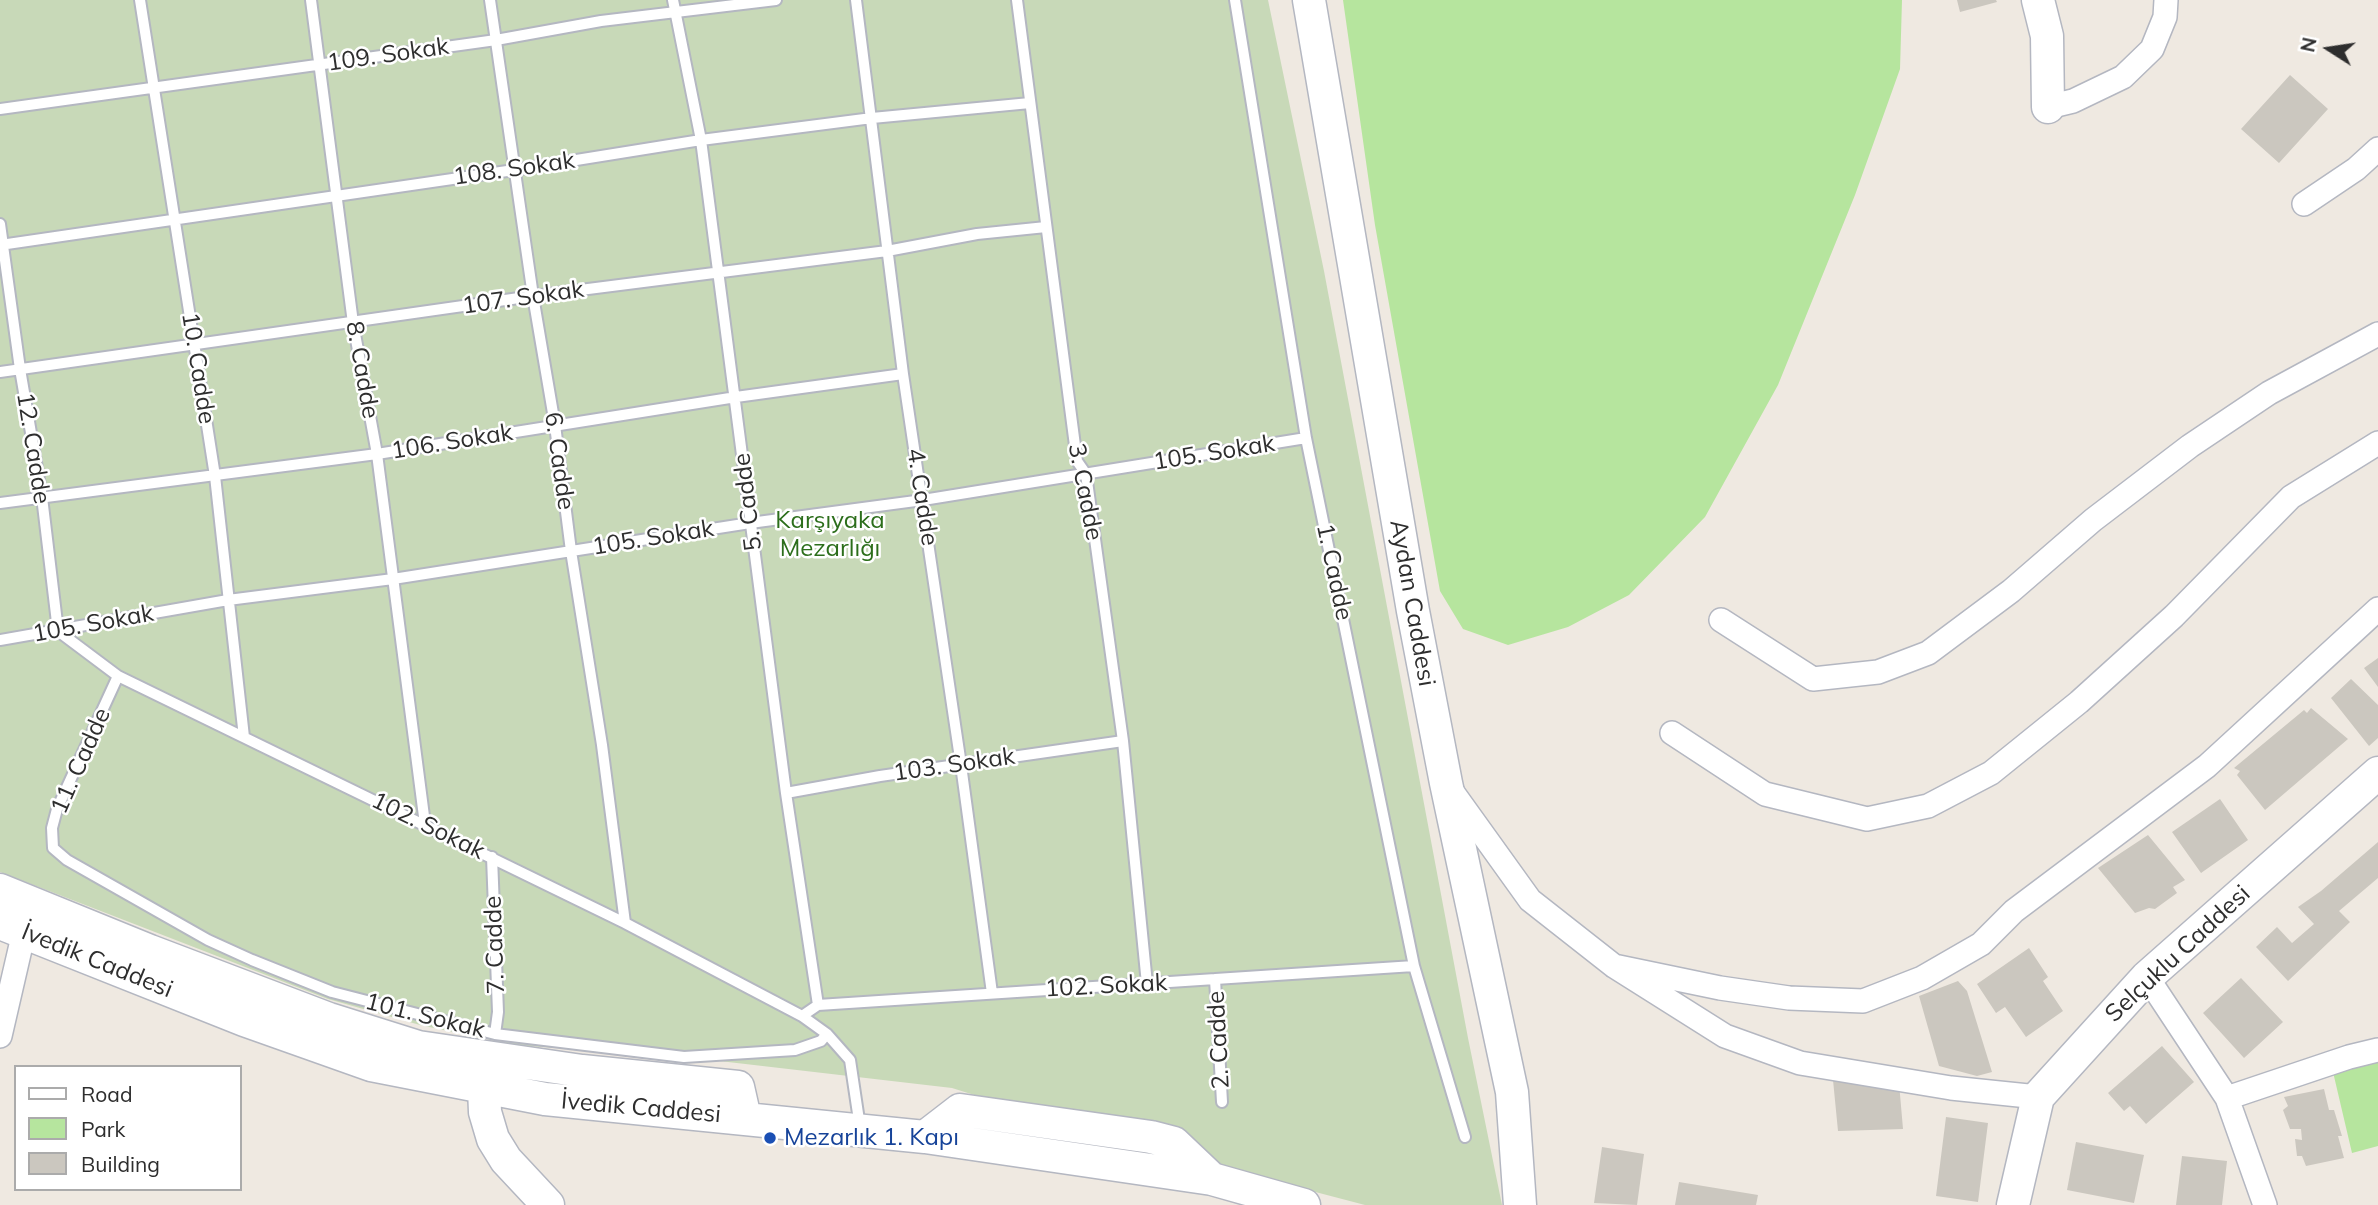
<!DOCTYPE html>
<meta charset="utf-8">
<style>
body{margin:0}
#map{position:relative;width:2378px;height:1205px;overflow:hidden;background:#efe9e1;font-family:Mulish,sans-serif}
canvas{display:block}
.legend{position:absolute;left:14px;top:1065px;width:228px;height:126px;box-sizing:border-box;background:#fff;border:2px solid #ababab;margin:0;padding:9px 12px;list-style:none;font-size:21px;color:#2e2e2e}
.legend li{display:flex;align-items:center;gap:14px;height:35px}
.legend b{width:35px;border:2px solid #ababab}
.north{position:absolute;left:2294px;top:14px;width:70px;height:70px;-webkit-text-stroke:5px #fff;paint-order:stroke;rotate:282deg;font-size:19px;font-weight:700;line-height:28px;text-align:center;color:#2e2e2e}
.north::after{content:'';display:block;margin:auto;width:24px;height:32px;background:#2e2e2e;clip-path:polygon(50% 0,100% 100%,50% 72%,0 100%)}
</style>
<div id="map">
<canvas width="2378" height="1205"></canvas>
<ul class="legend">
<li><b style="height:9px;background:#fff"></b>Road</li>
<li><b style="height:19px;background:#b6e59e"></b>Park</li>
<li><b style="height:19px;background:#cbc7bf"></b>Building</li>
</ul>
<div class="north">N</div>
</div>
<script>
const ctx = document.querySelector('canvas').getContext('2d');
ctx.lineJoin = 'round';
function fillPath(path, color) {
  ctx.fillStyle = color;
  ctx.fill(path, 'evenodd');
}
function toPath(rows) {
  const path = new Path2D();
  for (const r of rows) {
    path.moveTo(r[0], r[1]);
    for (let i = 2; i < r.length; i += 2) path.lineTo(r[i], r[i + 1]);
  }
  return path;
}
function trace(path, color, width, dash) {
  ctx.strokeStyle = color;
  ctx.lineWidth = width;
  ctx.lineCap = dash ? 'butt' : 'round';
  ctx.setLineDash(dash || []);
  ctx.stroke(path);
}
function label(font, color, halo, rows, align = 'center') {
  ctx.font = font + ' Mulish,sans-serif';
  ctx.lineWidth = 5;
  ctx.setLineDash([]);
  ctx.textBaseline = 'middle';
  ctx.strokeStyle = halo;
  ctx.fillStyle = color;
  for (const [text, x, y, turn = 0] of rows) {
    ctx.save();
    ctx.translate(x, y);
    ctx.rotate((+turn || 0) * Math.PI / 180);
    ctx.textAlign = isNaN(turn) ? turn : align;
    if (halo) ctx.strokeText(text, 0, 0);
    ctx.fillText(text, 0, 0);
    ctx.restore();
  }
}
fillPath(toPath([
 [1343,0,1902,0,1900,69,1855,195,1778,385,1705,517,1629,595,1568,627,1508,645,1463,629,1440,591,1375,225],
 [2378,1060,2378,1146,2352,1153,2333,1072]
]), '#b6e59e');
fillPath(toPath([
 [0,0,1268,0,1324,271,1468,1038,1502,1205,1365,1205,1121,1141,952,1088,685,1057,514,1045,420,1025,328,999,0,872]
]), '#c8d9b8');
fillPath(toPath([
 [1957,0,1996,0,1997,2,1960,12],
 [2290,75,2328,109,2279,163,2241,129],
 [2378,658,2378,687,2364,668],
 [2351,679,2378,705,2378,738,2369,746,2331,698],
 [2311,708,2348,739,2265,810,2237,775,2240,771,2234,768,2304,710,2307,713],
 [2220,799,2248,840,2201,873,2172,832],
 [2148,835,2185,880,2173,887,2177,893,2155,909,2149,908,2135,913,2098,868],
 [2378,842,2378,878,2339,911,2350,922,2288,981,2256,947,2277,927,2292,943,2314,924,2298,907,2321,891],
 [2029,948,2048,977,2043,981,2063,1011,2026,1037,2005,1007,1996,1013,1977,984],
 [2241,978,2283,1022,2244,1058,2203,1013],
 [1958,981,1967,991,1992,1072,1977,1076,1939,1066,1919,996],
 [2162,1046,2194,1082,2146,1124,2130,1106,2124,1111,2108,1093],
 [1833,1080,1899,1083,1903,1129,1838,1131],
 [2324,1089,2329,1110,2334,1110,2342,1136,2338,1136,2344,1158,2306,1166,2302,1156,2297,1156,2295,1139,2302,1140,2301,1129,2290,1129,2283,1110,2288,1106,2284,1097],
 [1946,1117,1988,1123,1978,1202,1936,1196],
 [2076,1142,2144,1155,2134,1203,2067,1190],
 [1602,1147,1644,1154,1637,1205,1594,1203],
 [2182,1156,2227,1161,2222,1205,2176,1205],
 [1679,1182,1758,1195,1756,1205,1675,1205]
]), '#cbc7bf');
const lane = toPath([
 [140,0,215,476,244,737],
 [311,0,353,323,377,454,425,824],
 [490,0,533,296,555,425,571,551,602,745,625,923],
 [673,0,701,140,786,793,818,1005],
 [856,0,903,374,961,765,992,993],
 [1017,0,1077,461,1086,474,1123,741,1147,984],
 [1235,0,1306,438,1414,966,1465,1137],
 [0,109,496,40,601,21,776,0],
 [0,224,20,369,42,497,58,631,118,676,625,923,802,1016,827,1034,850,1060,860,1127],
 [0,245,514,170,701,140,872,118,1030,103],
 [0,372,533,296,887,251,977,234,1046,227],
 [0,503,377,454,736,397,903,374],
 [0,640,228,600,393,579,750,523,923,500,1306,438],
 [118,676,57,809,52,828,53,848,67,860,208,940,252,960,332,992,495,1034,684,1057,795,1050,821,1041,827,1034],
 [786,793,880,776,1123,741],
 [492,857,498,1012,495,1034],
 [1215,979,1222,1102],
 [802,1016,818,1005,1414,966]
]);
const street = toPath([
 [2048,107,2073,101,2123,77,2152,49,2165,17,2166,0],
 [2304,204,2356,169,2378,149],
 [1721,620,1813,679,1878,672,1928,653,2011,591,2093,520,2190,446,2269,393,2378,334],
 [1672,733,1765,794,1867,819,1928,806,1991,773,2079,702,2174,616,2291,497,2378,443],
 [1451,790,1530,900,1614,966,1725,1036,1800,1063,1951,1088,2038,1097],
 [1614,966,1720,988,1789,998,1863,1001,1922,978,1981,944,2014,911,2207,766,2378,609],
 [2147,977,2227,1098,2265,1205],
 [0,1036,24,932],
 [2227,1098,2349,1057,2378,1050]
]);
const secondary = toPath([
 [1309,0,1413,611,1446,783,1512,1092,1520,1205],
 [2038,0,2047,36,2048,107],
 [0,890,150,951,329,1019,418,1047,582,1071,738,1087,745,1118],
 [0,923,244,1020,371,1065,545,1099,925,1137,1212,1179,1304,1205],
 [484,1088,485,1112,493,1139,506,1160,548,1205],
 [925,1137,960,1110,1151,1137,1174,1143,1212,1179],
 [2013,1205,2038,1097,2147,977,2378,773]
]);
trace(lane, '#b4b7c1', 14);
trace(street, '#b4b7c1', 26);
trace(secondary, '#b4b7c1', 35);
trace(lane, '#fff', 10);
trace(street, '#fff', 23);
trace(secondary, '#fff', 32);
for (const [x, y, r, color] of [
 [770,1138,7,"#1a4fb4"]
]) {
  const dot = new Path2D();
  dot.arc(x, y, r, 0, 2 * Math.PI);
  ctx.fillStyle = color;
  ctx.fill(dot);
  trace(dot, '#fff', 2.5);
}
label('24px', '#2e2e2e', '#fff', [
 ["109. Sokak",388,55,-8],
 ["108. Sokak",514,169,-8],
 ["107. Sokak",523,298,-8],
 ["10. Cadde",198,368,81],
 ["8. Cadde",362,370,80],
 ["106. Sokak",452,442,-9],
 ["12. Cadde",33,448,81],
 ["105. Sokak",1214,453,-9],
 ["6. Cadde",559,461,82],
 ["3. Cadde",1085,492,79],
 ["4. Cadde",922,497,81],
 ["5. Cadde",748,502,-97],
 ["105. Sokak",653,538,-9],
 ["1. Cadde",1334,572,78],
 ["Aydan Caddesi",1412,603,80],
 ["105. Sokak",93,624,-10],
 ["11. Cadde",81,761,-66],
 ["103. Sokak",954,765,-8],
 ["102. Sokak",428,826,26],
 ["7. Cadde",495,945,-92],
 ["Selçuklu Caddesi",2178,954,-43],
 ["İvedik Caddesi",97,961,22],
 ["102. Sokak",1106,986,-3],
 ["101. Sokak",425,1016,14],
 ["2. Cadde",1219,1040,-93],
 ["İvedik Caddesi",641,1108,5]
]);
label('24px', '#2c6e1b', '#fff', [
 ["Karşıyaka",830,521],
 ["Mezarlığı",830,549]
]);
label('24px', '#164399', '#fff', [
 ["Mezarlık 1. Kapı",784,1138]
], 'left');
</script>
